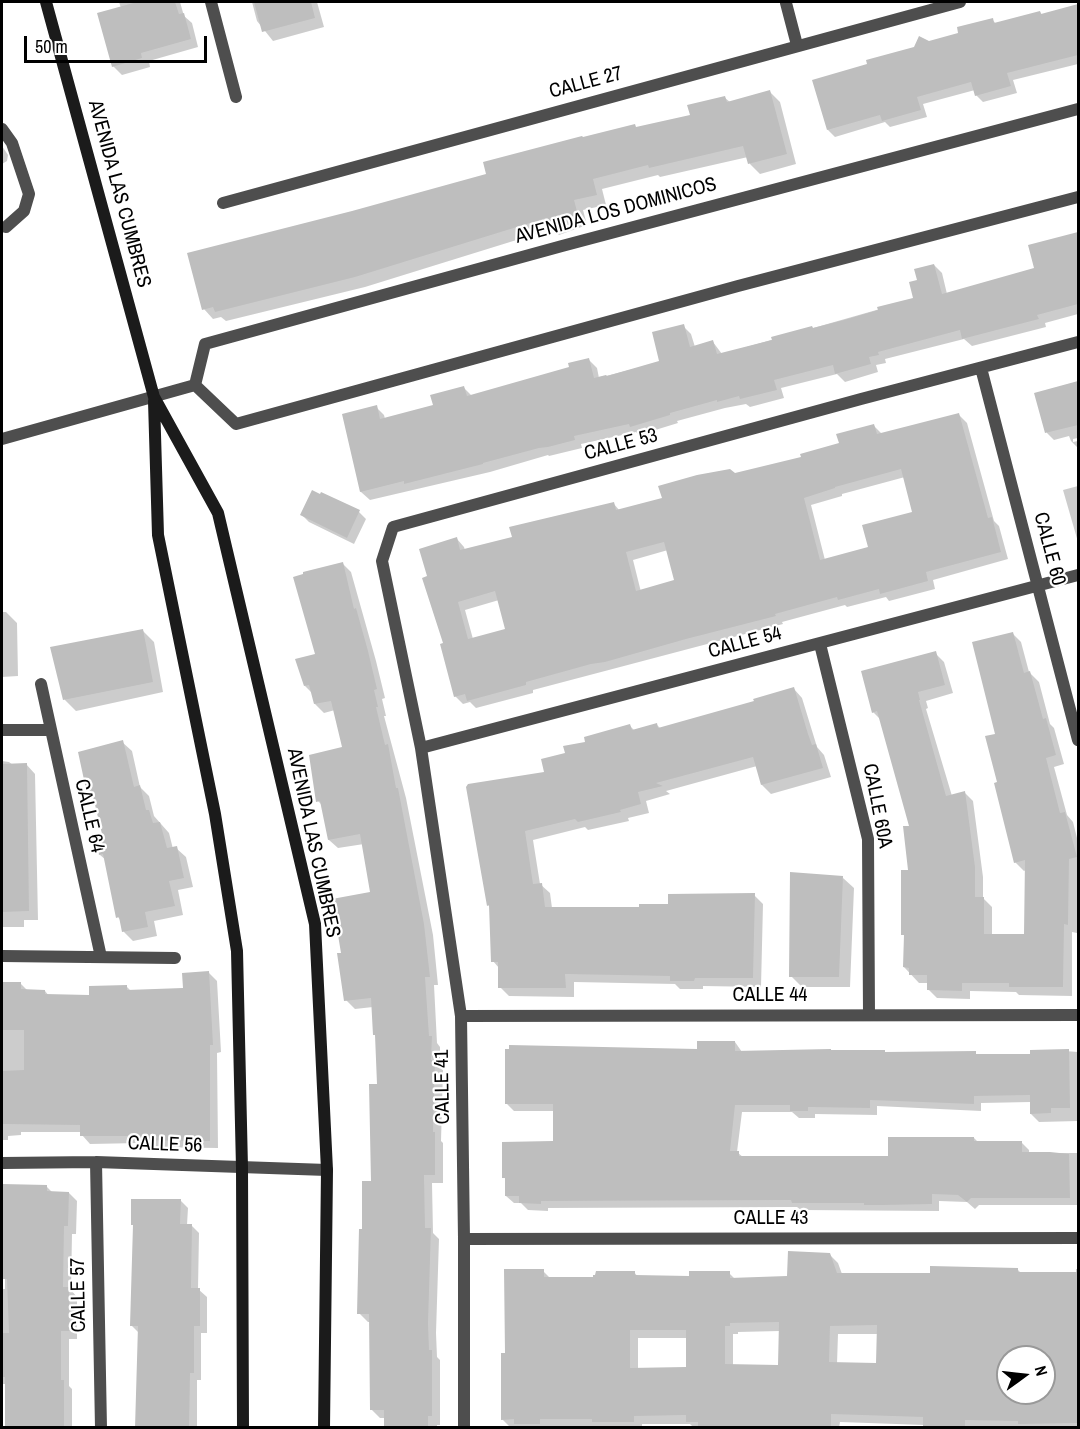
<!DOCTYPE html>
<style>
body{margin:0}
#map{position:relative;width:1080px;height:1429px;overflow:hidden;background:#fff;font-family:"Archivo Narrow",sans-serif}
canvas{display:block}
.frame{position:absolute;inset:0;border:3px solid #000;pointer-events:none}
.north{position:absolute;left:996px;top:1345px;width:60px;height:60px;box-sizing:border-box;background:#fff;border:2px solid #999;border-radius:50%;rotate:75deg;font-size:16px;font-weight:700;line-height:24px;text-align:center;color:#000}
.north::after{content:'';display:block;margin:auto;width:21px;height:27px;background:#000;clip-path:polygon(50% 0,100% 100%,50% 72%,0 100%)}
.scale{position:absolute;left:24px;top:36px;width:183px;height:27px;box-sizing:border-box;border:3px solid #000;border-top:0;padding-left:8px;font-size:18px;line-height:21px;white-space:nowrap;color:#000;-webkit-text-stroke:4px #fff;paint-order:stroke}
</style>
<div id="map">
<canvas width="1080" height="1429"></canvas>
<div class="frame"></div>
<div class="north">N</div>
<div class="scale">50 m</div>
</div>
<script>
const ctx = document.querySelector('canvas').getContext('2d');
ctx.lineJoin = 'round';
function fillPath(path, color) {
  ctx.fillStyle = color;
  ctx.fill(path, 'evenodd');
}
function toPath(rows) {
  const path = new Path2D();
  for (const r of rows) {
    path.moveTo(r[0], r[1]);
    for (let i = 2; i < r.length; i += 2) path.lineTo(r[i], r[i + 1]);
  }
  return path;
}
function trace(path, color, width, dash) {
  ctx.strokeStyle = color;
  ctx.lineWidth = width;
  ctx.lineCap = dash ? 'butt' : 'round';
  ctx.setLineDash(dash || []);
  ctx.stroke(path);
}
function label(font, color, halo, rows, align = 'center') {
  ctx.font = font + ' "Archivo Narrow",sans-serif';
  ctx.lineWidth = 4.5;
  ctx.setLineDash([]);
  ctx.textBaseline = 'middle';
  ctx.strokeStyle = halo;
  ctx.fillStyle = color;
  for (const [text, x, y, turn = 0] of rows) {
    ctx.save();
    ctx.translate(x, y);
    ctx.rotate((+turn || 0) * Math.PI / 180);
    ctx.textAlign = isNaN(turn) ? turn : align;
    if (halo) ctx.strokeText(text, 0, 0);
    ctx.fillText(text, 0, 0);
    ctx.restore();
  }
}
fillPath(toPath([
 [119,2,180,2,184,16,192,23,198,47,149,61,150,67,122,75,113,66,121,8],
 [252,2,317,2,324,27,273,41,257,21],
 [1078,5,1078,64,1013,80,1017,93,983,102,976,95,975,90,923,104,927,117,890,127,885,122,835,137,828,130,814,81,869,66,928,42,960,34,992,19,996,24,1040,12,1043,16],
 [770,92,780,102,796,164,760,174,750,164,748,157,660,177,658,175,602,189,606,205,583,210,587,225,559,235,552,229,365,287,226,321,221,317,213,319,204,309,352,213,487,175,637,128,692,116,725,98,730,102],
 [2,146,8,155,7,161,2,164],
 [1078,234,1078,314,1045,323,1046,327,972,346,964,339,885,359,886,363,876,365,878,372,845,382,837,374,781,388,784,398,750,407,746,404,725,408,677,421,678,423,639,435,636,432,581,444,582,448,549,456,548,455,490,472,370,500,361,492,344,415,376,407,384,415,385,419,434,406,464,388,472,396,570,368,589,360,597,368,599,378,606,376,661,362,683,326,691,334,695,347,713,342,722,354,915,299,919,281,934,265,942,273,947,294,1036,269,1030,246],
 [1078,383,1078,438,1073,439,1073,442,1078,441,1078,448,1071,441,1069,436,1054,440,1047,433,1036,394],
 [959,415,967,423,994,521,999,526,1008,559,933,580,935,589,889,601,886,597,847,607,845,605,782,622,783,624,533,690,533,693,476,708,470,702,463,704,455,696,429,577,457,539,464,547,465,550,514,539,613,503,620,511,664,499,735,474,803,459,841,444,874,426,882,434],
 [905,477,914,513,869,548,825,560,811,505,842,496,842,494],
 [668,550,676,581,641,592,633,560],
 [499,600,507,630,473,639,465,610],
 [1078,486,1078,542,1063,490],
 [321,496,359,512,366,519,354,544,309,522,302,515],
 [342,563,351,572,376,661,385,698,382,699,386,716,384,716,406,798,433,935,438,985,434,985,437,1043,440,1047,440,1067,443,1070,441,1141,443,1143,443,1183,432,1183,433,1233,439,1239,436,1333,437,1357,440,1360,440,1425,437,1425,437,1428,385,1428,385,1418,380,1418,371,1409,370,1322,368,1322,359,1313,363,1230,372,1182,379,1086,377,1037,373,1007,355,1009,346,1000,343,954,372,893,364,844,338,848,329,840,323,806,318,801,344,748,335,710,324,713,315,704,313,694,305,686,316,655],
 [2,612,6,612,17,623,18,676,2,677],
 [143,631,154,642,163,692,76,711,65,700,52,648],
 [1013,634,1021,642,1029,672,1039,682,1050,724,1054,728,1064,764,1054,767,1067,815,1073,822,1078,842,1077,933,1072,932,1072,996,1019,995,1016,992,970,991,970,999,937,998,928,989,928,983,919,983,904,967,905,937,903,934,910,871,911,827,881,720,873,712,935,653,944,662,953,693,926,701,928,708,926,709,952,796,965,793,973,801,983,877,983,898,992,907,992,935,1026,936,1026,870,1024,871,1015,862,999,784,997,735],
 [794,689,802,698,817,747,824,755,831,777,771,794,762,785,757,766,666,791,670,794,646,801,649,813,628,818,629,821,588,830,585,827,533,840,540,884,550,893,552,908,640,908,754,895,763,904,761,987,703,986,703,989,680,989,675,984,574,982,574,997,509,996,500,987,499,968,493,961,491,908,488,905,546,773,567,754,587,743,630,726,635,731,657,725,661,729,756,702],
 [122,742,132,751,140,787,149,796,154,816,169,833,173,849,176,848,186,857,193,887,178,890,183,915,154,921,157,936,133,941,124,932,121,921,118,917,106,860,100,855,103,835,94,795,87,788],
 [2,761,9,762,13,765,26,764,35,774,38,920,24,920,24,927,2,927],
 [843,878,854,888,850,987,802,987,791,976],
 [209,973,217,981,221,1052,217,1053,218,1148,144,1147,140,1143,90,1144,82,1135,82,1132,21,1132,21,1135,8,1136,8,1140,2,1140,2,983,20,983,28,991,45,991,49,996,91,996,127,987,131,991,185,989],
 [735,1042,742,1052,975,1053,979,1056,1031,1055,1065,1051,1078,1052,1078,1121,1039,1122,1031,1114,1031,1102,981,1103,981,1111,877,1106,877,1115,815,1114,815,1118,799,1118,792,1112,742,1112,737,1152,744,1158,890,1157,974,1138,978,1142,1021,1142,1029,1150,1029,1153,1078,1153,1078,1205,979,1205,975,1209,967,1202,939,1201,939,1211,801,1210,797,1207,548,1208,548,1211,528,1210,521,1203,514,1203,506,1196,506,1180,504,1177,554,1143,555,1111,514,1111,507,1104,699,1050],
 [2,1185,47,1187,53,1193,69,1193,77,1201,76,1234,72,1234,71,1290,77,1297,77,1339,69,1339,69,1386,72,1389,72,1428,2,1428,7,1427,7,1384,2,1384,2,1289,5,1289,5,1247,2,1247],
 [180,1200,188,1208,187,1225,191,1225,199,1233,198,1289,207,1297,207,1333,201,1333,201,1380,197,1380,197,1428,137,1428,139,1333,131,1325,135,1227,132,1224],
 [829,1254,838,1263,842,1274,932,1275,1018,1270,1021,1273,1076,1273,1076,1269,1078,1269,1078,1428,924,1428,924,1425,840,1422,839,1428,694,1428,690,1424,642,1424,642,1428,511,1428,502,1419,506,1355,543,1271,551,1279,594,1278,634,1272,638,1277,690,1277,729,1273,735,1279,789,1278],
 [780,1331,779,1367,733,1366,733,1334,738,1334,738,1332],
 [838,1334,878,1334,878,1365,837,1364],
 [638,1338,687,1338,687,1369,638,1369],
 [1008,1357,1044,1357,1044,1393,1008,1393]
]), '#0003');
fillPath(toPath([
 [137,2,175,2,179,14,184,13,191,39,141,53,142,58,112,67,97,13],
 [254,2,311,2,315,18,262,32],
 [1078,4,1078,55,1007,73,1011,86,975,96,971,82,917,97,921,110,882,121,880,115,827,130,812,80,867,64,866,60,914,47,919,36,929,41,958,33,957,27,993,18,994,23,1040,11,1041,14],
 [770,90,787,154,748,164,743,146,649,168,648,165,593,179,597,195,574,200,578,215,547,226,546,218,355,277,215,312,213,307,202,310,187,253,352,211,486,174,483,162,582,136,583,137,635,124,636,127,690,115,687,105,725,96,727,102],
 [1078,232,1078,304,1037,315,1039,319,962,339,960,330,878,352,879,355,869,357,871,364,835,374,833,365,774,380,777,390,740,399,739,396,717,402,717,400,670,413,670,415,630,427,629,424,574,436,575,440,548,447,539,448,483,463,483,464,404,484,404,481,360,492,342,414,377,405,380,419,433,405,430,395,464,386,467,396,569,367,568,363,589,358,594,378,606,375,607,376,659,361,652,332,684,324,690,347,713,340,717,354,772,340,771,337,812,326,813,328,844,320,878,310,877,307,913,298,909,282,917,280,914,269,934,264,942,294,1034,268,1028,245],
 [1078,381,1078,425,1045,433,1034,393],
 [959,413,988,518,992,517,1001,552,926,572,928,581,880,594,879,589,838,600,837,597,775,614,776,616,686,639,605,662,591,664,526,682,526,685,467,701,465,694,454,697,440,644,443,643,422,578,427,576,419,549,457,537,460,550,512,537,509,527,614,502,616,510,662,498,658,486,697,475,730,469,735,473,801,457,800,454,839,443,836,434,874,424,877,434],
 [901,469,912,512,862,525,868,547,820,560,804,498,835,488,835,487],
 [664,542,674,580,636,591,626,552],
 [495,591,505,629,468,639,458,602],
 [312,490,320,494,321,492,360,510,347,538,300,515],
 [343,562,354,609,356,608,368,651,377,689,374,690,378,707,376,707,385,745,388,744,396,788,398,788,424,924,430,977,425,977,429,1036,432,1036,431,1060,435,1060,433,1132,435,1132,435,1175,424,1175,425,1228,431,1228,428,1323,429,1350,432,1350,432,1416,428,1416,428,1428,384,1428,384,1410,370,1410,369,1314,357,1314,359,1229,362,1229,362,1181,371,1181,369,1084,377,1084,375,1035,373,1035,371,998,344,1001,337,953,341,953,332,899,370,892,360,834,328,840,320,801,316,802,309,755,342,747,331,701,314,704,309,685,304,686,295,659,315,654,293,577,303,574,303,572],
 [143,629,153,682,63,700,50,647],
 [1013,632,1024,673,1030,671,1043,719,1046,718,1056,755,1046,758,1060,813,1065,812,1077,857,1069,859,1068,925,1064,924,1063,987,1009,987,1009,983,962,983,962,991,927,990,927,975,909,975,909,968,903,967,904,935,901,935,901,870,908,870,903,826,909,826,877,711,872,713,861,671,936,651,945,685,918,692,920,700,919,700,946,796,965,791,975,867,975,897,984,897,984,934,1024,934,1025,860,1014,863,994,783,997,782,985,736,995,734,972,642],
 [794,687,808,734,812,745,816,744,823,768,761,785,753,757,656,783,663,786,638,792,641,804,620,810,621,812,578,822,575,819,525,831,533,884,542,883,545,907,639,907,639,904,668,904,668,894,755,893,753,978,695,978,694,981,670,981,670,976,565,974,566,988,498,988,498,962,491,962,489,905,487,906,466,787,468,784,544,772,541,759,565,753,563,746,585,742,584,737,630,724,632,730,657,723,658,728,754,701,753,699],
 [123,740,134,787,140,785,146,810,149,810,153,823,160,822,167,848,177,846,184,878,169,881,175,906,145,912,148,927,122,932,119,917,116,918,103,854,99,855,94,835,102,834,91,788,86,789,78,752],
 [27,763,29,911,2,912,2,764],
 [790,872,843,876,839,977,789,977],
 [209,971,213,1045,210,1045,210,1141,134,1140,134,1136,80,1136,80,1125,2,1124,2,1071,24,1070,24,1030,2,1030,2,982,21,982,21,989,45,990,45,994,89,995,89,986,127,985,127,990,183,988,182,973],
 [697,1041,735,1041,735,1051,831,1049,831,1050,885,1050,885,1052,976,1051,976,1054,1030,1054,1030,1050,1069,1049,1070,1108,1051,1108,1051,1113,1030,1114,1030,1095,974,1096,974,1104,870,1100,870,1108,808,1107,808,1111,790,1111,790,1105,735,1105,730,1151,739,1151,739,1156,888,1156,888,1137,974,1137,974,1141,1022,1141,1022,1152,1050,1152,1069,1154,1070,1198,971,1198,967,1202,958,1195,932,1194,932,1204,883,1205,864,1205,864,1203,792,1203,791,1200,541,1201,541,1204,519,1203,519,1196,505,1196,505,1178,502,1178,502,1142,553,1141,553,1104,505,1104,505,1049,509,1049,509,1045,697,1049],
 [2,1184,47,1185,47,1191,69,1192,68,1226,64,1226,63,1287,69,1287,70,1331,61,1331,61,1380,64,1380,64,1428,5,1428,5,1377,2,1377,2,1333,9,1333,7,1279,3,1279],
 [131,1199,181,1199,180,1224,192,1224,191,1288,200,1288,200,1326,194,1326,194,1373,190,1373,189,1428,135,1428,138,1326,130,1326,133,1225,131,1225],
 [788,1251,830,1253,837,1273,930,1273,930,1266,1018,1268,1018,1272,1078,1272,1078,1423,1018,1424,1018,1421,965,1420,965,1428,923,1428,923,1417,831,1414,831,1428,698,1427,698,1422,686,1422,686,1415,634,1416,634,1422,592,1422,592,1419,540,1419,540,1424,514,1424,514,1419,501,1420,501,1353,505,1353,504,1269,544,1269,544,1277,593,1277,593,1275,595,1275,596,1271,635,1271,635,1275,689,1276,689,1271,730,1271,730,1278,787,1276],
 [779,1322,778,1365,725,1364,725,1326,730,1326,730,1323],
 [877,1325,876,1363,829,1362,830,1326],
 [630,1330,686,1330,686,1367,630,1368],
 [1008,1357,1044,1357,1044,1393,1008,1393]
]), '#bebebe');
trace(toPath([
 [2,129,12,143,29,194,24,211,6,227]
]), '#4e4e4e', 12);
trace(toPath([
 [211,2,236,97],
 [786,3,797,45],
 [223,203,960,2],
 [981,368,1078,740],
 [195,385,205,344,562,246,1078,109],
 [195,385,236,424,738,286,1078,197],
 [2,439,195,385],
 [820,644,868,839,869,1015],
 [41,684,101,957],
 [2,730,50,730],
 [421,748,1078,575],
 [2,956,175,958],
 [461,1016,1078,1015],
 [96,1162,101,1428],
 [2,1163,96,1162,327,1170],
 [464,1239,1078,1238],
 [464,1428,464,1239,461,1016,421,748,382,561,393,527,861,399,1078,342]
]), '#4e4e4e', 12);
trace(toPath([
 [46,2,154,397,218,513,315,924,327,1170,324,1428],
 [154,401,158,535,215,814,237,951,242,1168,243,1428]
]), '#1b1b1b', 12);
label('20px', '#000', '#fff', [
 ["CALLE 27",586,83,-15],
 ["AVENIDA LAS CUMBRES",119,194,75],
 ["AVENIDA LOS DOMINICOS",616,211,-15],
 ["CALLE 53",621,445,-15],
 ["CALLE 60",1049,549,75],
 ["CALLE 54",745,643,-15],
 ["CALLE 60A",877,806,79],
 ["CALLE 64",89,816,77],
 ["AVENIDA LAS CUMBRES",313,843,78],
 ["CALLE 44",770,996],
 ["CALLE 41",443,1087,-91],
 ["CALLE 56",165,1145,2],
 ["CALLE 43",771,1219],
 ["CALLE 57",79,1295,-91]
]);
</script>
